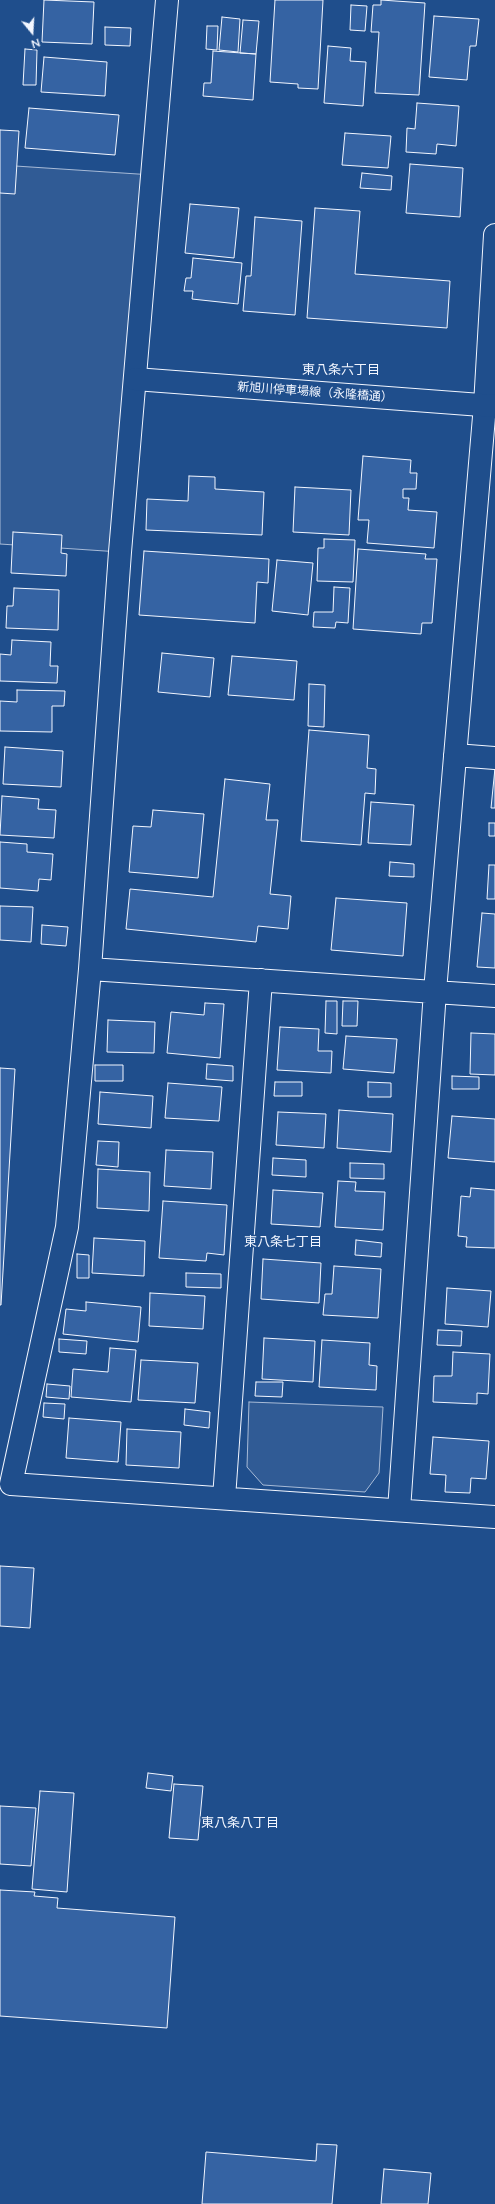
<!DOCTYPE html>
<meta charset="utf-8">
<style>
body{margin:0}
#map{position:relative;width:495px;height:2204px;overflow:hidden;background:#1f4e8c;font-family:Lato,sans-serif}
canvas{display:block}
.north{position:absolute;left:12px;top:12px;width:40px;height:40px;-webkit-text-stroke:3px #1f4e8c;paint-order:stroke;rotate:162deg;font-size:11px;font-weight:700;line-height:16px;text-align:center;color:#f2f6ff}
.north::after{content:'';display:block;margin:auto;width:14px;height:18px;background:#f2f6ff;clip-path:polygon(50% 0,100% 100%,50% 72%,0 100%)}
</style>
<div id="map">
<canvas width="495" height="2204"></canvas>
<div class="north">N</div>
</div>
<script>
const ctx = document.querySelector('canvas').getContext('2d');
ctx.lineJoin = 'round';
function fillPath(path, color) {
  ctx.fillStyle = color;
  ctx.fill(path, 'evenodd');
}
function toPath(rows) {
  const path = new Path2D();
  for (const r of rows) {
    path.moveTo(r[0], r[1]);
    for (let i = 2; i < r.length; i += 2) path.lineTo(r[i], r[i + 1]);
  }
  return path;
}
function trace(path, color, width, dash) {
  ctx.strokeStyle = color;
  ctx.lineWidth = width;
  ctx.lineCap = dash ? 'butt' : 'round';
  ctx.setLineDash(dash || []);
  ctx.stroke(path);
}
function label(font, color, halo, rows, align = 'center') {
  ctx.font = font + ' Lato,"Noto Sans JP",sans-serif';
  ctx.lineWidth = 3;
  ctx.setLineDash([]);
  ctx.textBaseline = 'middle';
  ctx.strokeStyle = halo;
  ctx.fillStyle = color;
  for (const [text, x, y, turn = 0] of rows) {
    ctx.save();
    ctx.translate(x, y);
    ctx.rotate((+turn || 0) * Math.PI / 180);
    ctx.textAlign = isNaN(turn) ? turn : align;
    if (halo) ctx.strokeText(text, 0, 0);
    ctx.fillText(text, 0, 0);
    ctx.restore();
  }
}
const built = toPath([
 [0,165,153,175,120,552,0,544,0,165],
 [249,1402,383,1407,379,1473,365,1492,263,1485,247,1467,249,1402]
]);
fillPath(built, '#305b95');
trace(built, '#a8bbd7', 1);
const building = toPath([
 [44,0,94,2,92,44,42,42,44,0],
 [275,0,323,0,318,89,298,88,298,84,270,82,275,0],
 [381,0,425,3,419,95,375,93,379,32,371,32,373,5,381,5,381,0],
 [351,5,367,6,365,31,350,30,351,5],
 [434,16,479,19,476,46,470,46,467,80,429,77,434,16],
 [222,17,240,19,238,52,219,50,222,17],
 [243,20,259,21,256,54,240,53,243,20],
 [207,26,218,26,217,50,206,49,207,26],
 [105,27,131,28,130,46,105,45,105,27],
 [328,46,351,48,350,61,366,62,363,106,324,103,328,46],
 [25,49,37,50,36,85,23,85,25,49],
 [213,51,256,54,253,100,203,96,204,83,211,83,213,51],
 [44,57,107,62,105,96,41,92,44,57],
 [417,103,459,106,456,146,437,144,436,154,406,152,407,128,415,129,417,103],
 [29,108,119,115,115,155,25,148,29,108],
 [0,130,19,131,15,194,0,193,0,130],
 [345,133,391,136,388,168,342,165,345,133],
 [410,164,463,168,460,217,406,213,410,164],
 [362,173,392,176,391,190,360,188,362,173],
 [190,204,239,208,234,258,185,253,190,204],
 [315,208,360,211,355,274,450,281,447,328,307,318,315,208],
 [255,217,302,221,295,315,243,311,246,276,251,276,255,217],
 [193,258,242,263,238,304,192,299,193,291,184,291,186,278,191,278,193,258],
 [363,456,411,460,410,473,417,473,416,489,403,489,403,498,409,498,408,510,437,512,434,548,367,543,369,520,358,520,363,456],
 [189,476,215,477,215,489,264,492,262,535,146,530,147,499,188,501,189,476],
 [295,487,351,490,349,535,293,532,295,487],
 [13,532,62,535,61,553,67,554,66,576,11,573,13,532],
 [324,539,355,540,353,582,317,581,318,548,324,548,324,539],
 [358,549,426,554,425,559,437,559,432,623,422,623,421,634,353,629,358,549],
 [144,551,269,559,268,583,257,582,255,623,139,615,144,551],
 [277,560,313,563,308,615,272,611,277,560],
 [334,587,350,588,348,623,336,622,335,628,313,627,314,612,333,612,334,587],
 [14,588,59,590,58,630,6,628,7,606,13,606,14,588],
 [12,640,51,642,50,666,58,666,57,683,0,681,0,654,11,655,12,640],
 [162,653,214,658,210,697,158,692,162,653],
 [232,656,297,661,294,700,228,695,232,656],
 [309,684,325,685,324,727,308,726,309,684],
 [17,690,65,691,64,706,52,706,52,732,0,731,0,701,17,702,17,690],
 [309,730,369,735,367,768,376,769,375,794,365,793,361,845,301,841,309,730],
 [5,747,63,751,61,787,3,784,5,747],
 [495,768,495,808,491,808,495,768],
 [225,779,270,784,266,820,278,820,270,894,291,896,288,929,258,926,256,942,126,929,130,889,213,897,225,779],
 [2,796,39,799,38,809,56,810,54,838,0,835,2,796],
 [371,802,414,805,411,845,368,843,371,802],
 [153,810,204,814,198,878,129,872,133,826,151,827,153,810],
 [489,823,495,823,495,836,489,836,489,823],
 [0,842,27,844,27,852,53,854,51,880,39,879,38,891,0,888,0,842],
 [390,862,414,864,414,877,389,876,390,862],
 [489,865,495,865,495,899,487,899,489,865],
 [336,898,407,903,403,956,331,950,336,898],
 [0,906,33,907,31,942,0,940,0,906],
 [482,913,495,914,495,968,477,967,482,913],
 [42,925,68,927,66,946,41,944,42,925],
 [326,1001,337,1001,337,1034,325,1033,326,1001],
 [343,1001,358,1001,357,1026,342,1026,343,1001],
 [205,1003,224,1004,220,1058,167,1053,171,1012,204,1015,205,1003],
 [108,1020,155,1022,154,1053,107,1052,108,1020],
 [280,1027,319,1029,318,1051,332,1051,331,1073,277,1070,280,1027],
 [471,1033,495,1034,495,1075,470,1074,471,1033],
 [346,1036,397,1039,394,1073,343,1069,346,1036],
 [207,1064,233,1066,233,1081,206,1079,207,1064],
 [95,1065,123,1065,123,1081,95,1081,95,1065],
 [0,1068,15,1069,1,1305,0,1305,0,1068],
 [452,1076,479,1077,479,1089,452,1089,452,1076],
 [275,1082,302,1082,302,1096,274,1096,275,1082],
 [368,1082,391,1083,391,1097,368,1097,368,1082],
 [168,1083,222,1087,219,1121,165,1118,168,1083],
 [100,1092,153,1096,151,1128,98,1124,100,1092],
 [339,1110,393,1114,391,1152,337,1148,339,1110],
 [278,1112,326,1114,324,1148,276,1145,278,1112],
 [452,1116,495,1119,495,1162,448,1158,452,1116],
 [98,1141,119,1142,118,1167,96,1165,98,1141],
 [166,1150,213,1152,211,1189,164,1186,166,1150],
 [273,1158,306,1160,306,1177,272,1175,273,1158],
 [350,1163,384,1164,384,1179,350,1178,350,1163],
 [98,1169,150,1172,149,1211,97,1208,98,1169],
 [338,1181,356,1182,355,1191,385,1192,383,1230,335,1227,338,1181],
 [471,1188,495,1190,495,1248,466,1247,467,1237,458,1236,461,1196,470,1197,471,1188],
 [273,1190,323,1193,320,1227,271,1224,273,1190],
 [163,1201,227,1205,224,1255,207,1253,206,1261,159,1258,163,1201],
 [94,1238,145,1241,144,1276,92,1273,94,1238],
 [356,1240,382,1243,381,1257,355,1255,356,1240],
 [77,1254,89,1255,89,1278,77,1278,77,1254],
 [263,1259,321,1263,319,1303,261,1299,263,1259],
 [334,1266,381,1269,378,1318,323,1315,325,1294,332,1294,334,1266],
 [186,1273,221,1274,221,1288,186,1287,186,1273],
 [447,1288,491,1291,488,1327,445,1324,447,1288],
 [150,1293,205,1296,203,1329,149,1326,150,1293],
 [86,1302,141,1307,138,1342,63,1334,66,1309,86,1311,86,1302],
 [438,1330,462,1331,461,1346,437,1345,438,1330],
 [264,1338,315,1341,313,1382,262,1379,264,1338],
 [59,1339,87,1341,86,1354,59,1352,59,1339],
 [322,1340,370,1343,369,1365,377,1366,376,1390,319,1387,322,1340],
 [110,1348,136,1350,131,1402,71,1397,73,1369,108,1372,110,1348],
 [453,1352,490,1354,488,1394,477,1393,477,1404,433,1402,434,1376,452,1376,453,1352],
 [141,1360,198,1363,195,1403,138,1400,141,1360],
 [256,1382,283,1382,282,1397,255,1396,256,1382],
 [47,1384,70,1386,69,1399,46,1397,47,1384],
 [44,1403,65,1404,64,1419,43,1417,44,1403],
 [185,1409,210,1412,209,1428,184,1425,185,1409],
 [69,1418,121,1422,118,1462,66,1458,69,1418],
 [127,1429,181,1432,179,1468,126,1465,127,1429],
 [433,1437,489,1441,486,1479,471,1478,470,1493,445,1492,446,1475,430,1474,433,1437],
 [0,1566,34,1568,30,1628,0,1626,0,1566],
 [148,1773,173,1776,171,1791,146,1788,148,1773],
 [174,1784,203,1786,198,1840,169,1838,174,1784],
 [40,1791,74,1793,67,1892,32,1889,40,1791],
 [0,1806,36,1808,31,1866,0,1864,0,1806],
 [0,1890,35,1892,34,1896,58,1898,57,1908,175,1917,167,2028,0,2016,0,1890],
 [317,2144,337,2145,332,2204,202,2204,206,2152,316,2161,317,2144],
 [384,2169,431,2173,428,2204,381,2204,384,2169]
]);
fillPath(building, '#3563a3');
trace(building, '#f2f6ff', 1);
const minor = toPath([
 [167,0,120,552,90,969,67,1227,11,1484,495,1517],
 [455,755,495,758],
 [90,969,495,996],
 [224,1498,261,980],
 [399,1510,435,991,485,405,495,235]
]);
const major = toPath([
 [135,379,495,406]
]);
trace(minor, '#f2f6ff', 24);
trace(major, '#f2f6ff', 24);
trace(minor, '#1f4e8c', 22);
trace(major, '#1f4e8c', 22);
label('12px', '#f2f6ff', '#1f4e8c', [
 ["新旭川停車場線（永隆橋通）",315,392,4]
]);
label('13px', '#f2f6ff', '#1f4e8c', [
 ["東八条六丁目",341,370],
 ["東八条七丁目",283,1242],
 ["東八条八丁目",240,1823]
]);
</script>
